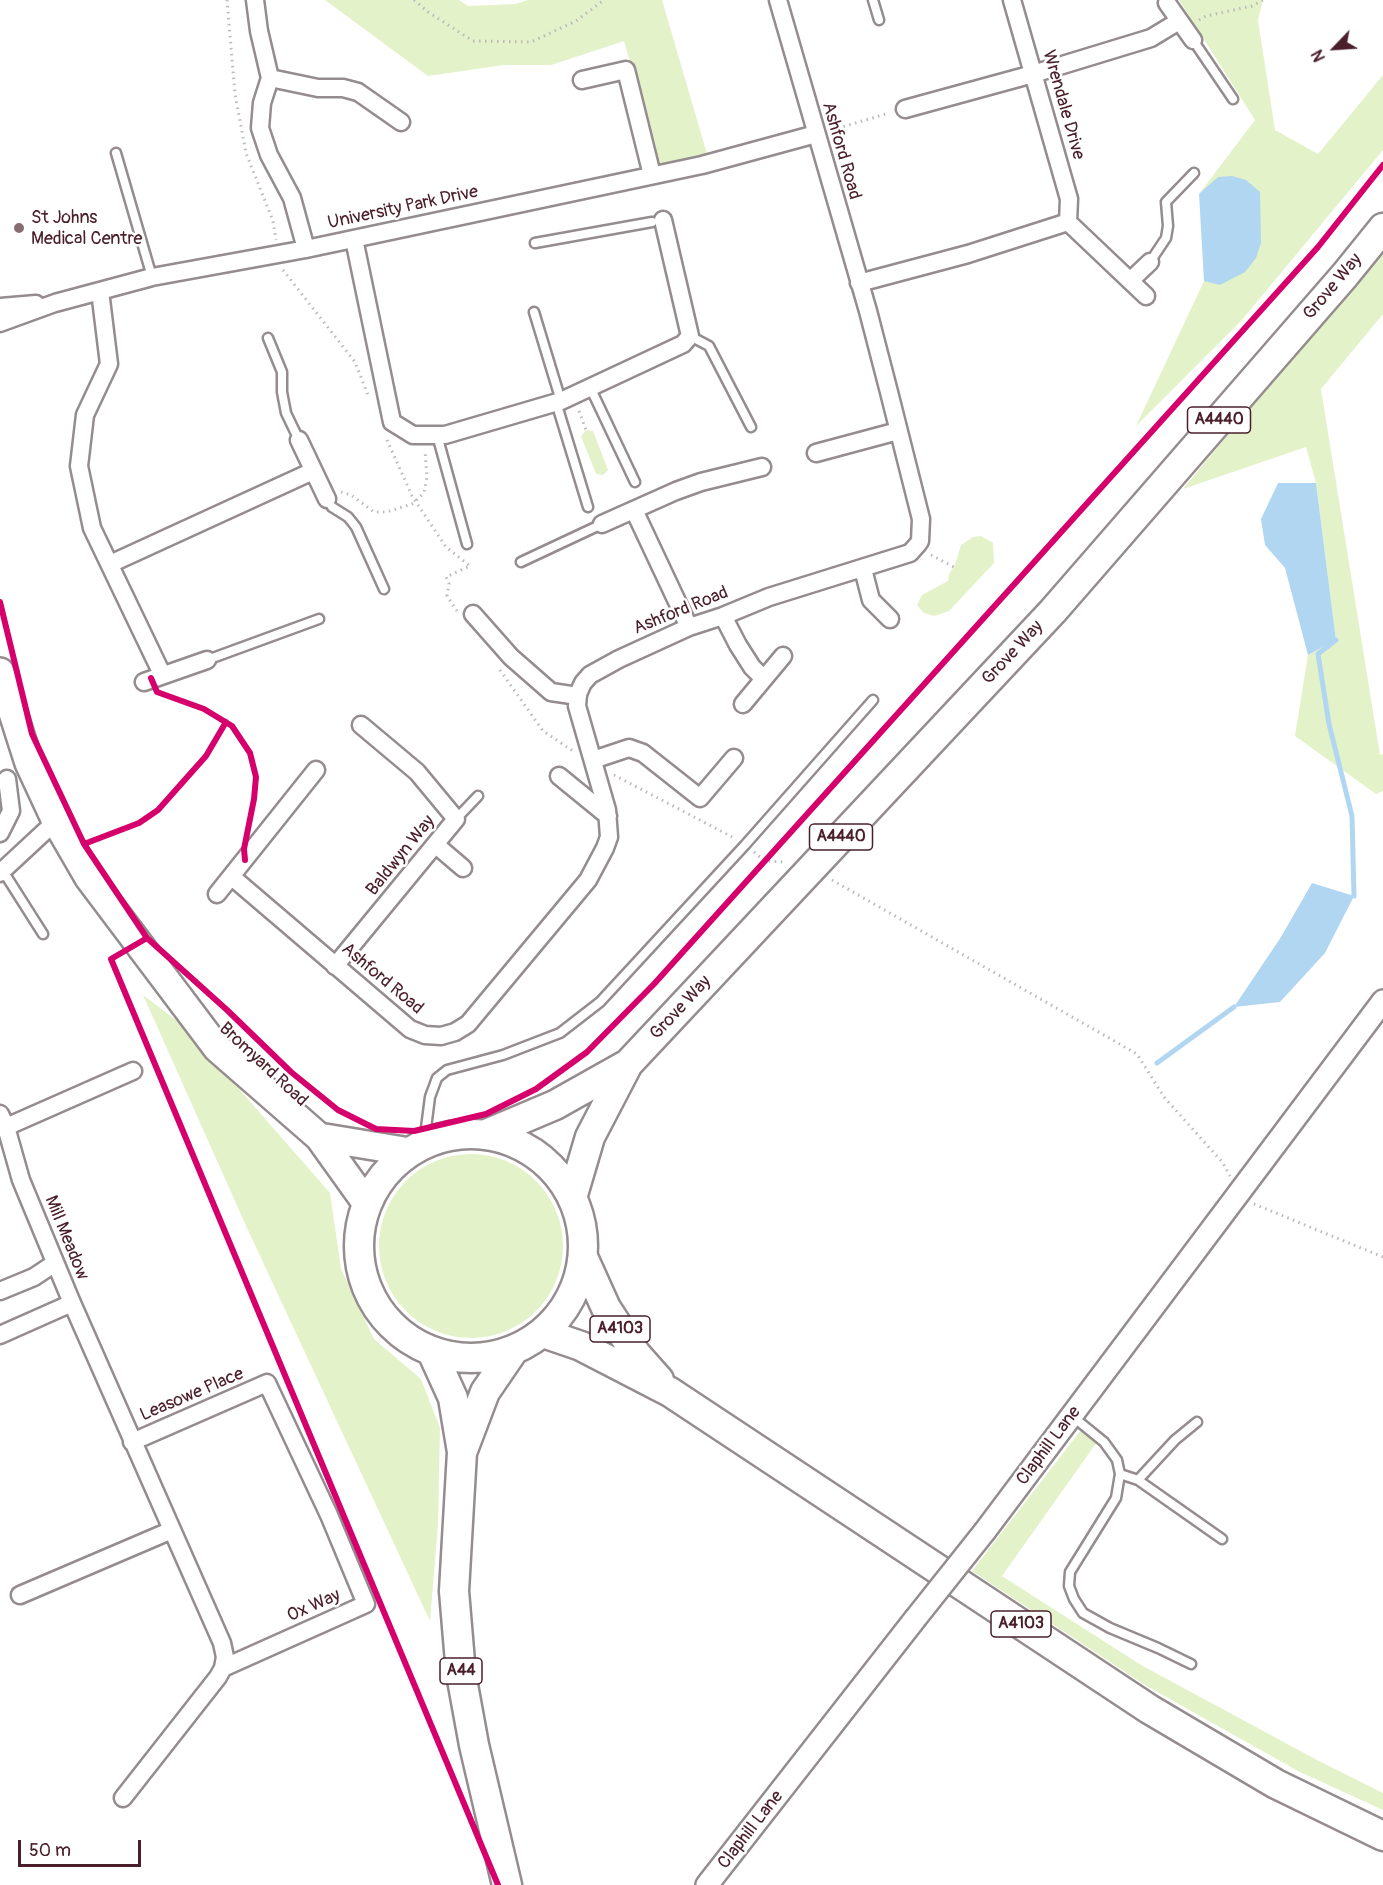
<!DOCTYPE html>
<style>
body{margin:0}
#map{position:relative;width:1383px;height:1885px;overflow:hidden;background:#fff;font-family:Pangolin,sans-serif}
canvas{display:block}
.north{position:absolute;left:1305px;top:18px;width:60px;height:60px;-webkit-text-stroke:4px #fff;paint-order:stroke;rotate:245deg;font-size:16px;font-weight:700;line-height:24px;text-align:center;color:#4a1f2b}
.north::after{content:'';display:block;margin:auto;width:21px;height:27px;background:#4a1f2b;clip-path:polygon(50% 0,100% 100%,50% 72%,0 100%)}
.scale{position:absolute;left:18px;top:1840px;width:123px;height:27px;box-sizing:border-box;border:3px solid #4a1f2b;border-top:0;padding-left:8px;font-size:18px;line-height:21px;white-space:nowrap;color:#4a1f2b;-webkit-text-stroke:4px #fff;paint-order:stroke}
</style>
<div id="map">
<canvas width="1383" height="1885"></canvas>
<div class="north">N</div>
<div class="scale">50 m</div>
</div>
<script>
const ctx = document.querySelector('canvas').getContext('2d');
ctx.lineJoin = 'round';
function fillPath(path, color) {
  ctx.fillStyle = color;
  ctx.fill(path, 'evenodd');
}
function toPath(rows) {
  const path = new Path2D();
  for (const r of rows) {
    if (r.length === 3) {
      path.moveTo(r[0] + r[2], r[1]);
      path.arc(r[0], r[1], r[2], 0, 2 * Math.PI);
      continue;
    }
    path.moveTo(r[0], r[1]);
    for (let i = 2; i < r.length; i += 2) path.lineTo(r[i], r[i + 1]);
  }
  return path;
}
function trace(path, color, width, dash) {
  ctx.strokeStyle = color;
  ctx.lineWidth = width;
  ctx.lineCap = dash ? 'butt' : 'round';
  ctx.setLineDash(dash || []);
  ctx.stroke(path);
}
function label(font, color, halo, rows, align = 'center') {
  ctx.font = font + ' Pangolin,sans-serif';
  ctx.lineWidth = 5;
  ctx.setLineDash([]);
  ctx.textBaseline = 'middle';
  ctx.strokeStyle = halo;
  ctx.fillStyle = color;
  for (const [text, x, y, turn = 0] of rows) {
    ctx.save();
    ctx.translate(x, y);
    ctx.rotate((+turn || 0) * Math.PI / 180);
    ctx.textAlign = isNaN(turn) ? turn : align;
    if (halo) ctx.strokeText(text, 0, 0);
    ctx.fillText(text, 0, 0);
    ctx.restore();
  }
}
fillPath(toPath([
 [325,0,459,0,468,6,515,4,528,0,662,0,707,154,660,166,624,41,551,65,504,65,428,76],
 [1179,0,1263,0,1258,20,1275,130,1318,154,1383,75,1383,150,1241,321,1136,426,1204,281,1256,258,1246,181,1199,194,1255,120],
 [1383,244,1383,314,1321,389,1380,755,1383,754,1383,791,1376,794,1295,736,1308,655,1336,640,1316,483,1306,447,1183,489,1336,304],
 [586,430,593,431,608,470,603,475,596,474,581,436],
 [981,536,993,543,994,563,949,611,934,616,924,613,917,605,922,595,948,581,949,574,955,565,961,545,973,537],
 [143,995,184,1026,330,1193,341,1269,374,1339,421,1379,440,1428,438,1524,430,1621,247,1228],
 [471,1246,92],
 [1081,1430,1097,1442,1002,1576,1141,1665,1317,1760,1383,1793,1383,1810,1298,1771,1145,1685,972,1571]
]), '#e4f2c9');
fillPath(toPath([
 [1232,176,1246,180,1260,192,1261,243,1256,258,1245,272,1220,285,1204,281,1199,194,1218,177],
 [1278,483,1316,483,1336,640,1308,655,1285,568,1265,545,1261,519],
 [1312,883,1354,896,1325,953,1280,1002,1234,1007,1281,937]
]), '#b1d6f2');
trace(toPath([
 [1336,640,1318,654,1329,724,1352,816,1354,896],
 [1157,1063,1234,1007]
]), '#b1d6f2', 5);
const service = toPath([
 [873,0,879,20],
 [1193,40,1233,99],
 [116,153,152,277],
 [535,243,652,222],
 [1150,262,1166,238,1168,226,1166,202,1194,173],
 [534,312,561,401],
 [690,336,709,346,751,427],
 [268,338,282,372,282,392,286,413,299,440],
 [590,387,635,482],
 [556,402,588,507],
 [437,435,467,544],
 [327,499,332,507,348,517,356,527,384,589],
 [521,562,602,524],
 [207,660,319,619],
 [456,819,478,796],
 [3,871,43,934],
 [427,1143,426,1128,430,1097,437,1078,447,1070,503,1055,560,1033,600,1002,745,845,873,700],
 [1072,1416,1104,1442,1117,1460,1120,1474,1116,1498,1070,1572,1069,1586,1074,1599,1083,1613,1110,1628,1158,1648,1191,1664],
 [1120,1474,1138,1480,1175,1440,1197,1422],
 [1138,1480,1222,1539]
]);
const minor = toPath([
 [255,0,259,31,270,78,262,103,260,128,269,155,292,198,306,249],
 [1012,0,1069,199,1068,222],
 [1167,3,1193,40],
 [270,78,318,88,343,88,358,92,401,122],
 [582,80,626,70,652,175],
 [905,109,1033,74,1151,38,1179,21],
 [1068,222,1146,296],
 [354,239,392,422,413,435,445,435,561,401,683,344,690,336,663,220],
 [1130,281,1150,262],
 [859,283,968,254,1068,222],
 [100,291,109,364,85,415,79,466,92,528,162,674],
 [0,307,36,304],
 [0,323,55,303,152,277,306,249,702,165,816,134],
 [299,440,327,499],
 [816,453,898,431],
 [634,510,689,627],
 [602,524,676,491,701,482,762,467],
 [110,564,313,471],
 [863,569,871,600,890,619],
 [473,614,511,657,551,692,578,696],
 [723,616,738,645,752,667,763,678],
 [144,682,207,660],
 [743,704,783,656],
 [593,760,629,748,643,753,700,798,734,758],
 [559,776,608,816],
 [0,833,11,811,7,779],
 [436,845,463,868],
 [0,873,56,821],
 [232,877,410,1029,425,1035,441,1036,455,1032,468,1024,588,880,605,848,609,837,607,810,577,706,578,694,583,683,590,675,619,659,689,627,723,616,769,597,910,553,918,544,920,541,921,519,889,392,868,311,778,0],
 [217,894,316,770],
 [335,966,456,819,417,772,361,725],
 [0,1114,6,1127,21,1180,72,1303,222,1643,225,1657,223,1668,218,1677,123,1798],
 [6,1127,133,1071],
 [0,1291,34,1277,55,1263],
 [0,1335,72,1303],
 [132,1442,267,1383,329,1515,366,1604,223,1668],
 [20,1595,172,1530]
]);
const tertiary = toPath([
 [985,1531,1383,1001],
 [707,1885,915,1619]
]);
const primary = toPath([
 [0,672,29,763,56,821,89,878,217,1048,319,1137,367,1204],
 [319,1137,410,1152]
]);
const trunk = toPath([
 [471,1246,112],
 [484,1135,555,1105,628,1064],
 [572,1198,590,1137,628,1064,1053,611,1345,275,1383,228],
 [583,1257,606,1308,636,1354,659,1380],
 [543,1333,581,1346,670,1392,1149,1709,1276,1784,1383,1836],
 [432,1352,453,1398,462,1452,454,1591,461,1674,474,1745,507,1885],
 [463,1450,485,1392,513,1351]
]);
trace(service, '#948c8e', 13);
trace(minor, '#948c8e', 21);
trace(tertiary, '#948c8e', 26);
trace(primary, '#948c8e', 32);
trace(trunk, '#948c8e', 33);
trace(toPath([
 [227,0,235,94,246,153,273,221,276,240],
 [414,0,428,12,473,41,531,42,576,21,604,0],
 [1199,20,1206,16,1252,6,1263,0],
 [832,130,889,113],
 [283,270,355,362,368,395],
 [579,411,586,430],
 [387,440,412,496,446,547,470,566,446,577,449,584,447,596,457,611],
 [341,492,351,495,374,512,387,512,412,504,424,493,427,477,425,450],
 [931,555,954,567],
 [500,670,543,731,573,751],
 [614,775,736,839],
 [754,852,765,861,786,862],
 [832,880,1137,1054,1164,1097,1223,1163,1230,1176],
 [1254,1204,1383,1257]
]), '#bdb8b9', 3, [1.5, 4.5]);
trace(service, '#fff', 8);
trace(minor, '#fff', 16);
trace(tertiary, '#fff', 21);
trace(primary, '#fff', 27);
trace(trunk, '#fff', 28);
const tertiaryBridge = toPath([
 [915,1619,985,1531]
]);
trace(tertiaryBridge, '#948c8e', 26, []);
trace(tertiaryBridge, '#fff', 21);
trace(toPath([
 [0,602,32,734,84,844,147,938],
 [151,678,157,692,204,709,232,726,250,753,256,777,254,799,244,849,245,860],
 [84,844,139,823,158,810,206,756,226,722],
 [498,1885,111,959,147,938,227,1010,291,1072,338,1110,376,1129,414,1131,486,1114,536,1089,587,1052,654,984,1318,247,1383,165]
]), '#d6006c', 6);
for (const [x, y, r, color] of [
 [19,228,6,"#896d75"]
]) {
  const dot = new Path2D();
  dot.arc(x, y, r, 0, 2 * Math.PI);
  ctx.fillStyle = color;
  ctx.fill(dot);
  trace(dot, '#fff', 2);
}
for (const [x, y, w] of [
 [1219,420,63],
 [841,837,63],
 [620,1329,60],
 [1021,1624,60],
 [461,1671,42]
]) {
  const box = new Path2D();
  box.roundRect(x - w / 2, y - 13, w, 26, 4.5);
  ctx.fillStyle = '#fff';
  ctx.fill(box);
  trace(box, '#4a1f2b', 1.5);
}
label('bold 16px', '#4a1f2b', null, [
 ["A4440",1219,420],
 ["A4440",841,837],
 ["A4103",620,1329],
 ["A4103",1021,1624],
 ["A44",461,1671]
]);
label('18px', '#4a1f2b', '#fff', [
 ["Wrendale Drive",1063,105,74],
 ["Ashford Road",841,151,74],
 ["University Park Drive",403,208,-12],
 ["Grove Way",1333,287,-50],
 ["Ashford Road",681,611,-22],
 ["Grove Way",1013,653,-47],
 ["Baldwyn Way",401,856,-51],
 ["Ashford Road",382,979,40],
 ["Grove Way",681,1008,-47],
 ["Bromyard Road",263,1065,43],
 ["Mill Meadow",66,1238,68],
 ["Leasowe Place",192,1395,-23],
 ["Claphill Lane",1049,1446,-53],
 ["Ox Way",314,1606,-24],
 ["Claphill Lane",751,1830,-52]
]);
label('18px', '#4a1f2b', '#fff', [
 ["St Johns",31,218],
 ["Medical Centre",31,239]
], 'left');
</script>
